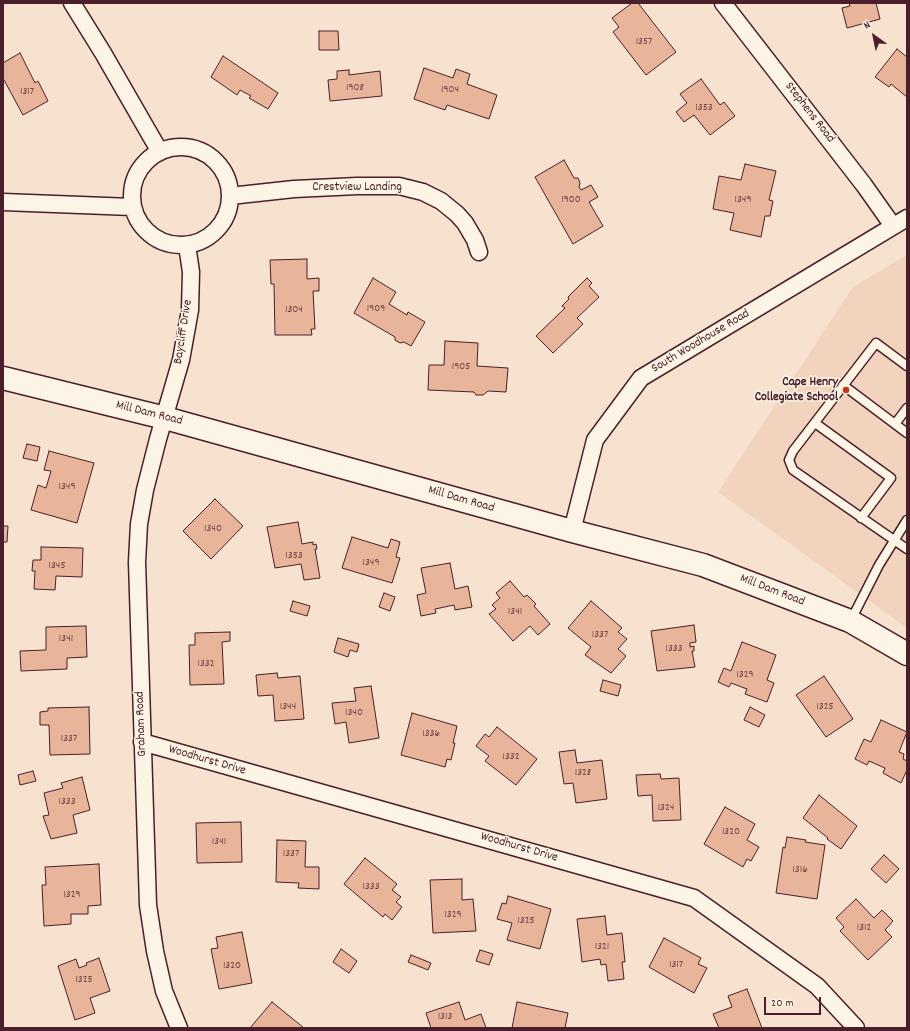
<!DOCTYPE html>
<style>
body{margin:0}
#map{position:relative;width:910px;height:1031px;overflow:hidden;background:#f6e2ce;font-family:Dekko,sans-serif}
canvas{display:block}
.frame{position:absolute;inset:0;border:4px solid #4a1f2b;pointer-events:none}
.north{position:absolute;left:854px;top:16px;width:40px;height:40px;-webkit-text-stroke:3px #fcf5e5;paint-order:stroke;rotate:327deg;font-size:11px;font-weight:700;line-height:16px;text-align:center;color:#4a1f2b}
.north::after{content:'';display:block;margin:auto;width:14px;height:18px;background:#4a1f2b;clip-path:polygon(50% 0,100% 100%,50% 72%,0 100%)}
.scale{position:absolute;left:764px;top:997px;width:57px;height:18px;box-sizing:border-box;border:2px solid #4a1f2b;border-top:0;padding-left:5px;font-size:12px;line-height:14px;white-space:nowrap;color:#4a1f2b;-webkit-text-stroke:3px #fcf5e5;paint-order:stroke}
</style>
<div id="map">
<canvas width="910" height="1031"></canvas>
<div class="frame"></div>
<div class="north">N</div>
<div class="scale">20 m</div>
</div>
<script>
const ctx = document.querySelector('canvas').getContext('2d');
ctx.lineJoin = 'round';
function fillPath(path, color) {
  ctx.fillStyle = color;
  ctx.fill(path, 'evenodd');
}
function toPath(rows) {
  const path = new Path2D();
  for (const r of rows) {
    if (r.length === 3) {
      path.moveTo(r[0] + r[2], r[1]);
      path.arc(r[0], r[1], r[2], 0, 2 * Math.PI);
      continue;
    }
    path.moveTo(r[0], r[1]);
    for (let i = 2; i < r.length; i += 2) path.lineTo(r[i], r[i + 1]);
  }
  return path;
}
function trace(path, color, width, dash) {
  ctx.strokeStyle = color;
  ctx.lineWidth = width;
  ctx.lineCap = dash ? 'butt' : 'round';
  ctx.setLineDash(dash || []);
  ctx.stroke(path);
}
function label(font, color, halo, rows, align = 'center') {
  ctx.font = font + ' Dekko,sans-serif';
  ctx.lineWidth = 3;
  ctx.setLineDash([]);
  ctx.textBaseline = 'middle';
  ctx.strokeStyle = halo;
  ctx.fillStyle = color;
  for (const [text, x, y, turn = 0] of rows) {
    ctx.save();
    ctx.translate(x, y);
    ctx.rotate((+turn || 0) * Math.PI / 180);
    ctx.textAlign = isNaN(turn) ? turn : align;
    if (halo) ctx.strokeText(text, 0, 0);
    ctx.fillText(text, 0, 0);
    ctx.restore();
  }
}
fillPath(toPath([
 [907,255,907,628,718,492,853,287]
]), '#f2d4be');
const building = toPath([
 [632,3,638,3,676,52,646,75,613,32,619,27,612,18,632,3],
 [849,3,876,3,880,19,847,28,842,8,850,6,849,3],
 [319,31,338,31,339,50,319,50,319,31],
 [897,49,907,57,907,97,891,84,889,87,875,77,897,49],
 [20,53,35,83,38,81,48,101,23,115,4,80,3,81,3,63,20,53],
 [223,56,278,93,268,109,249,98,251,96,240,90,237,95,211,77,223,56],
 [424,68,453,78,456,69,470,74,467,84,497,95,489,119,447,105,445,110,414,99,424,68],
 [349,70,349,75,380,71,382,96,330,101,328,80,337,79,337,71,349,70],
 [701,79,720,105,724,102,735,116,710,135,694,115,684,122,676,112,687,103,680,94,701,79],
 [564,160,574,178,578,178,580,183,579,187,581,190,591,185,598,197,589,202,603,226,573,244,535,177,564,160],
 [745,164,776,171,769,200,773,201,770,216,765,216,761,237,730,230,734,213,713,209,719,176,741,180,745,164],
 [307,259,307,279,319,278,319,291,313,291,315,329,311,329,312,335,275,335,274,284,271,284,270,260,307,259],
 [373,278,396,292,389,304,407,315,408,312,425,322,411,346,404,342,400,343,395,340,395,337,354,313,373,278],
 [587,278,592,283,589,286,599,297,577,318,583,324,553,353,536,336,565,308,562,306,569,299,568,297,587,278],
 [445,341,478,343,477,366,508,368,506,392,488,391,483,395,476,395,474,392,428,390,429,365,444,365,445,341],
 [27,444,40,447,37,461,23,458,27,444],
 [49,451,94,463,77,523,31,510,38,485,46,488,51,471,44,470,49,451],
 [215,499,243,526,211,559,183,531,215,499],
 [298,522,302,544,313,542,313,545,316,544,317,549,315,549,320,578,304,580,301,564,275,568,267,527,298,522],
 [3,526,8,526,7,542,3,542,3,526],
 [352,537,388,548,391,539,400,542,396,557,400,558,392,583,342,568,352,537],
 [41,547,83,548,82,577,56,576,55,590,34,589,35,571,32,571,33,560,41,560,41,547],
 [450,563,455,589,468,586,472,607,455,610,454,605,435,609,436,613,421,616,417,595,426,593,421,568,450,563],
 [510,581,524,597,527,595,536,604,534,606,550,624,538,635,530,626,513,641,489,614,496,609,492,605,500,598,496,593,510,581],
 [384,593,395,597,390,611,379,607,384,593],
 [293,601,310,606,307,616,290,611,293,601],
 [591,601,622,628,618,632,627,639,618,649,626,656,611,673,585,655,591,647,568,628,591,601],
 [694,625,696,642,690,643,690,647,694,646,694,651,692,651,695,667,657,671,651,631,694,625],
 [86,626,87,657,67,658,67,669,21,671,20,651,46,650,46,627,86,626],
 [230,632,230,641,222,642,224,684,190,685,189,645,195,645,195,633,230,632],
 [338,638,359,644,357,652,350,650,348,657,334,652,338,638],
 [742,642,776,655,767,680,774,683,767,702,745,694,747,689,731,683,729,687,718,682,724,668,731,671,742,642],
 [277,673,278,678,300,676,304,719,275,721,273,695,258,696,256,675,277,673],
 [824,676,853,719,826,737,796,695,824,676],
 [603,680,621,685,618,696,600,691,603,680],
 [371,686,379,738,349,743,346,722,335,724,332,703,356,701,354,688,371,686],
 [89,707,90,754,50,755,49,725,40,725,40,712,48,711,48,708,89,707],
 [750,707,765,715,759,727,744,720,750,707],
 [412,713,457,726,453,743,455,743,451,760,447,759,445,767,401,755,412,713],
 [881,720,907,732,899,752,904,754,903,759,907,761,907,770,901,783,883,773,885,768,869,761,867,765,855,759,864,739,871,742,881,720],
 [497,727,537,759,516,785,485,761,489,756,476,746,485,734,489,737,497,727],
 [575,750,577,763,602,760,607,799,576,803,573,783,564,784,559,752,575,750],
 [33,771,36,781,20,785,18,775,33,771],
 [660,774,661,779,679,778,681,820,653,821,652,795,638,796,636,775,660,774],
 [82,777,90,810,73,815,77,833,51,839,43,816,49,815,44,793,63,788,61,783,82,777],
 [819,795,857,826,841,849,827,839,828,838,803,818,819,795],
 [725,807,755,824,747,840,759,847,751,861,747,859,743,867,704,844,725,807],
 [241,822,242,862,197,863,196,823,241,822],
 [787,837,806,840,805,842,825,845,817,899,776,893,783,847,785,848,787,837],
 [277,840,306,841,305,867,319,867,319,889,298,888,299,883,276,882,277,840],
 [884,855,899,869,886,883,871,869,884,855],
 [365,858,397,884,392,890,401,897,396,902,402,907,392,920,385,914,383,917,344,884,365,858],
 [99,864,101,905,88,906,88,914,71,914,71,924,44,926,42,885,46,885,45,867,99,864],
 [462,879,462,900,473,899,476,931,433,933,430,880,462,879],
 [508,896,551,909,540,949,507,940,512,923,497,919,502,903,506,904,508,896],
 [856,899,874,918,882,910,893,921,885,930,892,937,868,960,840,931,844,927,836,918,856,899],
 [605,916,607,935,622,933,625,962,622,962,624,979,608,981,606,964,601,965,600,959,582,962,577,919,605,916],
 [242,932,252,983,219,989,211,949,218,948,216,937,242,932],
 [664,938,701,958,698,964,707,968,694,993,649,967,664,938],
 [341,949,357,961,349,973,333,962,341,949],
 [480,950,493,954,489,965,476,961,480,950],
 [411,955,431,963,428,970,408,962,411,955],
 [99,958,110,991,90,998,95,1013,75,1020,58,966,76,959,79,968,87,965,86,963,99,958],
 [747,989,762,1028,719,1028,713,1014,732,1007,728,996,747,989],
 [272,1002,304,1028,250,1028,272,1002],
 [459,1002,465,1020,481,1014,486,1028,431,1028,426,1013,459,1002],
 [517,1002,568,1013,565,1028,512,1028,517,1002]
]);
fillPath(building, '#e8b49a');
trace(building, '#4a1f2b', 1);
const lane = toPath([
 [907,366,876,343,793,451,789,460,793,470,907,549],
 [843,385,907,433],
 [815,423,891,478,861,518],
 [895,424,907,408],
 [851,620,879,565,907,520]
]);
const street = toPath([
 [72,3,103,53,160,152],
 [723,3,864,185,893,226],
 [181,196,49],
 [230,196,294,189,357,186,399,186,423,192,441,201,457,214,465,223,475,240,479,252],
 [3,202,132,207],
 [572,531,595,440,641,378,907,218],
 [142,742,694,898,817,986,856,1028],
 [179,1028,164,991,155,951,148,905,137,562,139,524,145,490,158,439,181,360,190,310,191,272,187,245]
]);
const secondary = toPath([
 [3,378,165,418,572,531,703,565,850,621,907,654]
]);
trace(lane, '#4a1f2b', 11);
trace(street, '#4a1f2b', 19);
trace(secondary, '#4a1f2b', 25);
trace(lane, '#fcf5e5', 8);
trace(street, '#fcf5e5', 16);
trace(secondary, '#fcf5e5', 22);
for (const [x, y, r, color] of [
 [846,390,4,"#c8321e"]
]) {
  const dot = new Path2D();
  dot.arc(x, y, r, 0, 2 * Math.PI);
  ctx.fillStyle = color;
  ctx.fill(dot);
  trace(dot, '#fcf5e5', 1.5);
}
label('11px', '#724447', null, [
 ["1357",644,42],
 ["1908",355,88],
 ["1904",450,90],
 ["1317",27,92],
 ["1353",704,108],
 ["1900",571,200],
 ["1349",743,200],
 ["1909",376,309],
 ["1304",294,310],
 ["1905",461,367],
 ["1349",67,487],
 ["1340",213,529],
 ["1353",294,556],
 ["1349",371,563],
 ["1345",57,566],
 ["1341",515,612],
 ["1337",600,635],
 ["1341",66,639],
 ["1333",674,649],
 ["1332",206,664],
 ["1329",745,675],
 ["1344",288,707],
 ["1325",825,707],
 ["1340",354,713],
 ["1336",431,734],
 ["1337",69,739],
 ["1332",511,757],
 ["1328",583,773],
 ["1333",67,802],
 ["1324",666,808],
 ["1320",731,832],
 ["1341",219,842],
 ["1337",291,854],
 ["1316",800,870],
 ["1333",371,887],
 ["1329",72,895],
 ["1329",453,915],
 ["1325",526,921],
 ["1312",864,928],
 ["1321",602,947],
 ["1317",676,965],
 ["1320",232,966],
 ["1325",84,980],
 ["1313",445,1017]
]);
label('13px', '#4a1f2b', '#fcf5e5', [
 ["Stephens Road",809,113,52],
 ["Crestview Landing",357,188],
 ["Baycliff Drive",184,332,-81],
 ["South Woodhouse Road",701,342,-31],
 ["Mill Dam Road",149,414,14],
 ["Mill Dam Road",461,500,16],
 ["Mill Dam Road",772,591,21],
 ["Graham Road",142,724,-92],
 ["Woodhurst Drive",207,761,16],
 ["Woodhurst Drive",519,848,16]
]);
label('bold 13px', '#4a1f2b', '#fcf5e5', [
 ["Cape Henry",838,383],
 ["Collegiate School",838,398]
], 'right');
</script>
